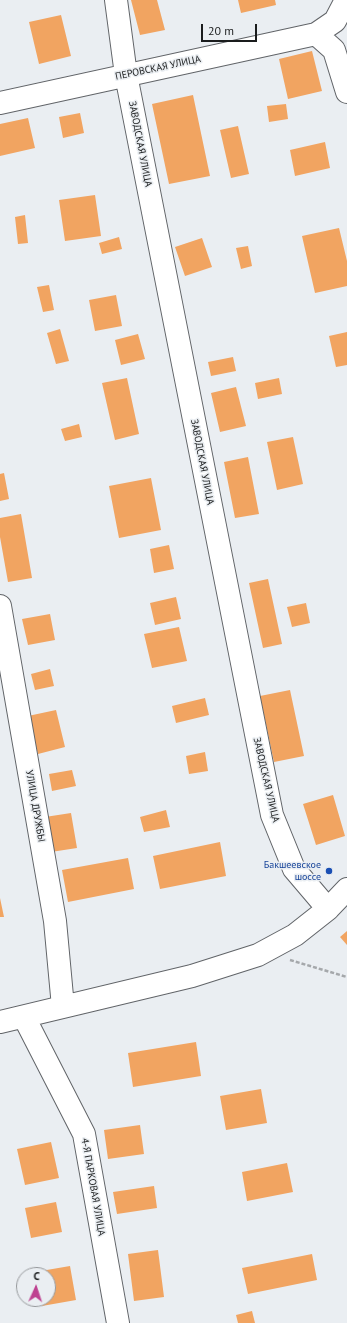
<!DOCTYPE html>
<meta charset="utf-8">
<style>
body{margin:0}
#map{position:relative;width:347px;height:1323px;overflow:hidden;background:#eaeef2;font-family:"PT Sans",sans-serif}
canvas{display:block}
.north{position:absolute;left:16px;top:1267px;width:40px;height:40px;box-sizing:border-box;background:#eaeef2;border:1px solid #979a9d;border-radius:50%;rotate:3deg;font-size:11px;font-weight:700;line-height:16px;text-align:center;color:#1a1c1d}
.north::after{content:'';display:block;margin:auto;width:14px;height:18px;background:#be4291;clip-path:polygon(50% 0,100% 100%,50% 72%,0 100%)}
.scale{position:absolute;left:201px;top:24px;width:56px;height:18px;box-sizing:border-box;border:2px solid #1a1c1d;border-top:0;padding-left:5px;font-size:12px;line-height:14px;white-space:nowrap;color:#1a1c1d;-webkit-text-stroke:3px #eaeef2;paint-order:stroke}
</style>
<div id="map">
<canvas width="347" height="1323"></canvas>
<div class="north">С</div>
<div class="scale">20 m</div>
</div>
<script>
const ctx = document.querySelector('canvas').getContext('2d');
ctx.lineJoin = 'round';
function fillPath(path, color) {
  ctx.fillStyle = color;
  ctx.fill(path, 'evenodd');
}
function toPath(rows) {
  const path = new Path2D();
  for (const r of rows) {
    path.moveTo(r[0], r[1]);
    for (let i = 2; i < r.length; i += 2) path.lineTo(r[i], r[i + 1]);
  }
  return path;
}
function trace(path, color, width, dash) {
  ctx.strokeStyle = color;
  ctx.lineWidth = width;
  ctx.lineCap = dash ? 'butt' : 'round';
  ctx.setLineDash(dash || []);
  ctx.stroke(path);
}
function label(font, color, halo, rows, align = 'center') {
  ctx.font = font + ' "PT Sans",sans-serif';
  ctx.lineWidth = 3;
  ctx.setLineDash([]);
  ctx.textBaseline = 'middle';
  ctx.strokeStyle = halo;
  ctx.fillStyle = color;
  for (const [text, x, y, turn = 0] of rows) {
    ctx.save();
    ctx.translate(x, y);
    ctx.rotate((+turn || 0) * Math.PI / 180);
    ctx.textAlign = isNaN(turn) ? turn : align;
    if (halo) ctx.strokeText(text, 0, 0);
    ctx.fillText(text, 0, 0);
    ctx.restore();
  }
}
fillPath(toPath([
 [131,0,157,0,165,30,140,35],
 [238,0,275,0,276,5,241,13],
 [61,15,71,56,39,64,29,22],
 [312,51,322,91,288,99,279,59],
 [193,95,210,176,169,184,152,104],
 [286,104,288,119,269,122,267,106],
 [80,113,84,133,63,138,59,117],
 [28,118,35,148,0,156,0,124],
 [238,126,249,174,231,178,220,130],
 [325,142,330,168,295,176,290,150],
 [95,195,101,236,65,241,59,200],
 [25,215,28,243,18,244,15,217],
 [339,228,347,261,347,286,315,293,302,236],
 [119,237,122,249,102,254,99,243],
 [202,238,212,267,185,276,175,247],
 [248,246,252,266,241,269,236,248],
 [49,285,54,310,43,312,37,287],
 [116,295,122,326,95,331,89,300],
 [60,329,69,361,56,364,47,333],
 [347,332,347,365,336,367,329,336],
 [138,334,145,359,121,365,115,340],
 [233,357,236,371,211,376,208,362],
 [127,378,139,434,115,440,102,383],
 [279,378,282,394,258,399,255,383],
 [236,387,246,426,220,432,211,393],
 [79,424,82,437,65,441,61,429],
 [293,437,303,484,277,490,267,442],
 [248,457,259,514,235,518,224,462],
 [4,473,9,499,0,501,0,474],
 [151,478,161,530,119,538,109,486],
 [21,514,32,578,8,582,0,537,0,518],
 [169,545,174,569,154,573,150,549],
 [268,579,282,644,263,648,249,583],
 [176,597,181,619,155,625,150,603],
 [306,603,310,623,292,627,287,607],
 [50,614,55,640,28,645,22,619],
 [179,627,187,661,152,668,144,634],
 [50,669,54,686,35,690,31,674],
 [290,690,304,756,274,762,260,696],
 [205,698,209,715,176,723,172,706],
 [56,710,65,747,38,754,28,716],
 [205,752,208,771,189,774,186,756],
 [72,770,76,786,52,791,49,774],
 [333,795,345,836,316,845,303,804],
 [166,810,170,827,144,832,140,817],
 [71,813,77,848,51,852,45,817],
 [220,842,226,876,160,889,153,856],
 [128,858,134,889,68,902,62,870],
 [0,898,4,917,0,917],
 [347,931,347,945,340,937],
 [196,1042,201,1076,133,1087,128,1053],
 [261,1089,267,1123,226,1130,220,1096],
 [140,1125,144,1154,108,1159,104,1130],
 [51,1142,59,1178,25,1185,17,1149],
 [287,1163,293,1192,247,1201,242,1172],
 [154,1186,157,1208,117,1214,113,1192],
 [56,1202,62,1232,31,1238,25,1208],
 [158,1250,164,1297,134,1301,128,1254],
 [312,1254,317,1280,248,1294,242,1268],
 [70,1266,76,1300,42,1306,40,1299,48,1299,48,1275,36,1275,35,1272],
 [252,1311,255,1323,238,1323,236,1315]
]), '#f1a461');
const minor = toPath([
 [116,0,126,75,272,815,294,869,328,909],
 [346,0,335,21,316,34,334,50,347,92],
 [0,103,316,34],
 [0,606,55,921,63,1007],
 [24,1017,84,1134,118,1323],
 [0,1022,192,976,258,955,295,935,328,909,347,889]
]);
trace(minor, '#616468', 24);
trace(toPath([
 [290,960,347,977]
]), '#a5a8ab', 2.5, [4, 2]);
trace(minor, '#fff', 22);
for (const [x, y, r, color] of [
 [329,871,4,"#1a4fb4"]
]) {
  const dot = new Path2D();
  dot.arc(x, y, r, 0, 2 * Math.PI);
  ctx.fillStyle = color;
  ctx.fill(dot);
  trace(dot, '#eaeef2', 1.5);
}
label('10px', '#1a1c1d', '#eaeef2', [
 ["ПЕРОВСКАЯ УЛИЦА",158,68,-12],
 ["ЗАВОДСКАЯ УЛИЦА",140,144,79],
 ["ЗАВОДСКАЯ УЛИЦА",202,462,79],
 ["ЗАВОДСКАЯ УЛИЦА",266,780,77],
 ["УЛИЦА ДРУЖБЫ",35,806,80],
 ["4-Я ПАРКОВАЯ УЛИЦА",93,1187,80]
]);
label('10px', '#164399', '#eaeef2', [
 ["Бакшеевское",321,865],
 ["шоссе",321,877]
], 'right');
</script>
